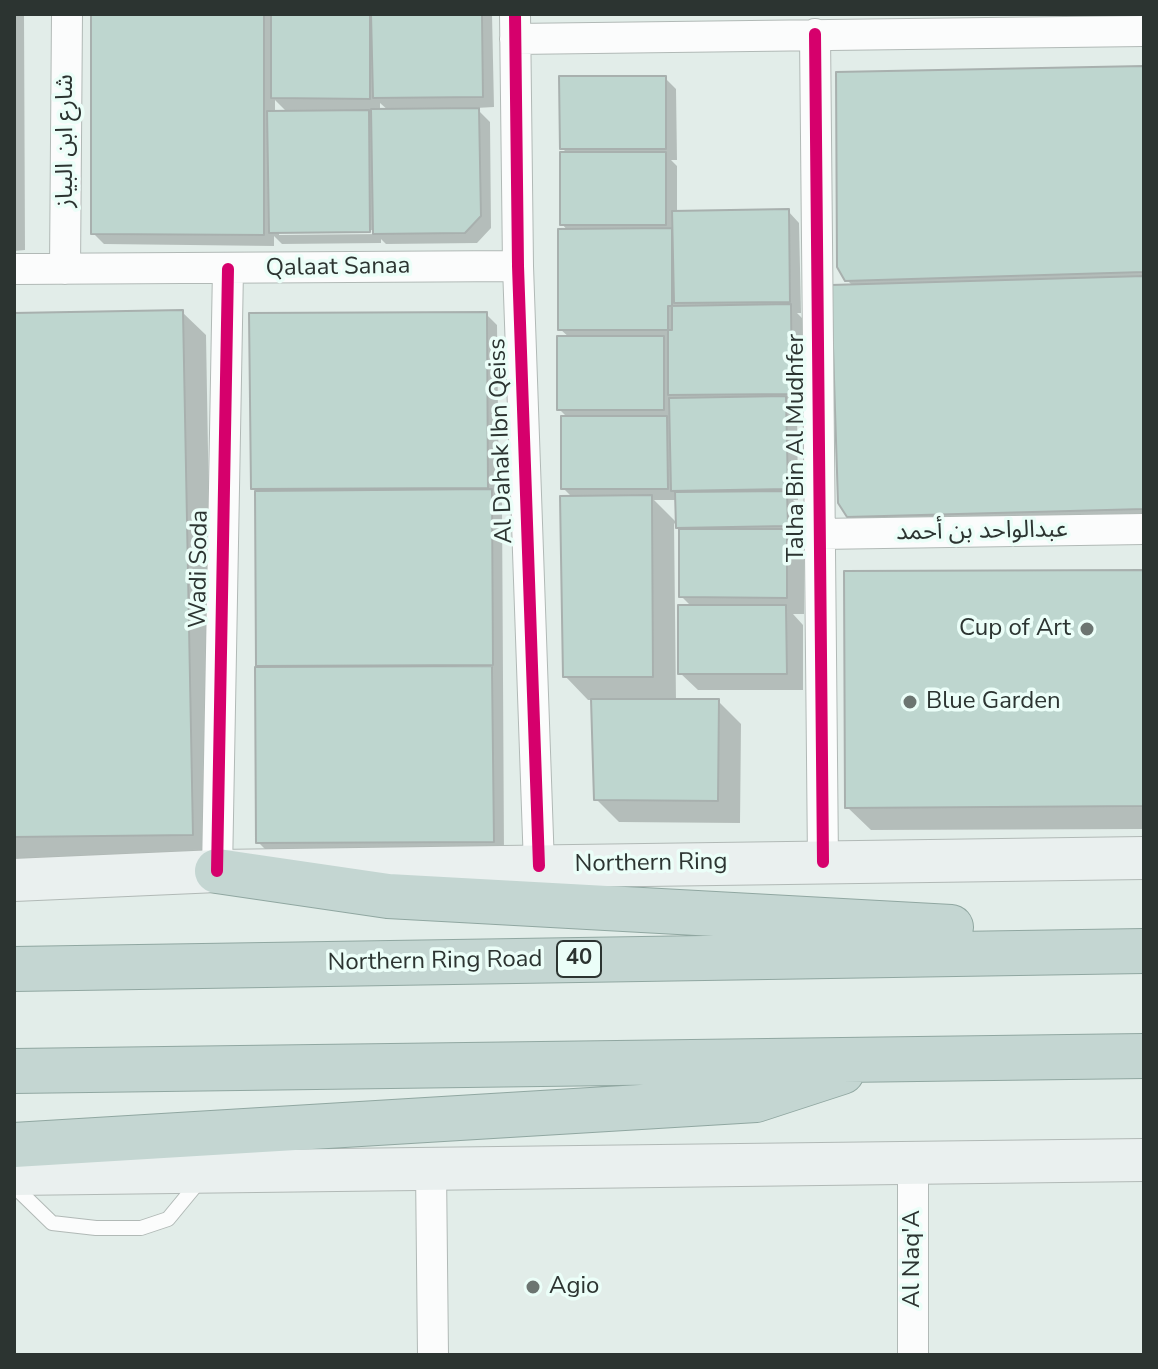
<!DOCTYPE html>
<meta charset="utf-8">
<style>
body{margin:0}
#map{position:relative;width:1158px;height:1369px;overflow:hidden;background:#e2ede9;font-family:"Nunito Sans",sans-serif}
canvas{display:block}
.frame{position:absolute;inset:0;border:16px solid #2c3431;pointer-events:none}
</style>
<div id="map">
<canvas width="1158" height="1369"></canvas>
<div class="frame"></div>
</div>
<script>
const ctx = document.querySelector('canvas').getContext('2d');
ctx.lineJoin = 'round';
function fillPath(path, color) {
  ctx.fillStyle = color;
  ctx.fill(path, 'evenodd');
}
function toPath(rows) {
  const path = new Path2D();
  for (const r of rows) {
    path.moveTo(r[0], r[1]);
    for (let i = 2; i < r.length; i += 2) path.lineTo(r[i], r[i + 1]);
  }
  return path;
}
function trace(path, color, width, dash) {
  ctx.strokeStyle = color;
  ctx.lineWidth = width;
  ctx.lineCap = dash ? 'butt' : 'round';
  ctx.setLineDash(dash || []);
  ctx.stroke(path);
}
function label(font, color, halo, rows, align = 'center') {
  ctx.font = font + ' "Nunito Sans","Noto Sans Arabic",sans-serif';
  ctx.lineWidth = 7;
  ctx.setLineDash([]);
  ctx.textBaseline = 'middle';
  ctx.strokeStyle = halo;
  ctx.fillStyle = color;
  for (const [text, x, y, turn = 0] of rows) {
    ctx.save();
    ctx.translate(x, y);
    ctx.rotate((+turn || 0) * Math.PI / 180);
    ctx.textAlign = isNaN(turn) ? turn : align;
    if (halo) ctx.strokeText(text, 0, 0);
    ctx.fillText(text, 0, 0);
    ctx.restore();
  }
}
fillPath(toPath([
 [14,14,24,14,25,250,14,251],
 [93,14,492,14,494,107,476,108,490,122,491,228,477,243,386,244,381,239,381,243,282,244,274,236,274,246,104,244,93,233],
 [275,100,288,113,275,113],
 [380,103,389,111,380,111],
 [380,230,380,234,279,235,279,231],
 [970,14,1077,14,973,16],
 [1144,68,1144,520,860,528,848,516,853,286,847,280],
 [665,78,676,89,677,160,671,160,677,166,677,213,788,211,799,223,801,313,797,313,802,318,803,405,792,405,797,410,798,500,793,500,804,510,804,543,798,543,804,549,804,614,793,614,803,625,803,690,698,690,680,673,692,607,681,596,681,530,674,523,676,701,718,701,741,724,740,823,619,822,596,799,593,700,588,700,565,676,573,498,563,488,568,418,559,409,570,338,560,329,568,231,562,224,568,154,562,148],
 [654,500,678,500,678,524],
 [182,312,206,335,215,857,14,860,14,315],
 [486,314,497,325,499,499,502,503,504,853,270,854,258,842,256,492,253,488],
 [1144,572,1144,829,871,830,847,807]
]), '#0003');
const building = toPath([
 [91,14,264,14,264,235,91,234,91,14],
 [271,14,370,14,370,99,271,98,271,14],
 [371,14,482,14,483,97,373,98,371,14],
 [1144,66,1144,272,845,281,837,267,836,72,1144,66],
 [559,76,666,76,666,149,560,149,559,76],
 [479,108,481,216,465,233,373,234,371,109,479,108],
 [369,110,370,232,269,233,267,111,369,110],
 [560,152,666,152,666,225,560,225,560,152],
 [789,209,790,302,674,303,672,211,789,209],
 [672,228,672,330,558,330,558,229,672,228],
 [1144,276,1144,509,847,517,838,503,831,285,1144,276],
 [791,304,792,394,668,395,668,306,791,304],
 [183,310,193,835,14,837,14,313,183,310],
 [487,312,488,488,251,489,249,313,487,312],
 [557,336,664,336,664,410,557,410,557,336],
 [786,396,788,489,671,491,669,398,786,396],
 [561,416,667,416,668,489,561,489,561,416],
 [492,489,493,665,256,666,255,491,492,489],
 [787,491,788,526,676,528,675,492,787,491],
 [652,495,653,677,563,677,560,496,652,495],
 [679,529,787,529,787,598,679,597,679,529],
 [1144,570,1144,806,845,808,844,571,1144,570],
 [678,605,786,605,787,674,678,674,678,605],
 [492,666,494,842,256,843,255,667,492,666],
 [591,699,719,699,718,801,594,800,591,699]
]);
fillPath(building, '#bed6cf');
trace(building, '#a8b0ae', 2);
const service = toPath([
 [14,1186,52,1223,96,1228,141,1228,168,1219,201,1179]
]);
const minor = toPath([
 [515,14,518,266,539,866],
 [815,34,823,862],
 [515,39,1144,31],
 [14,269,518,266],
 [65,269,67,14],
 [819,534,1144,529],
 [217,871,228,269],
 [431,1169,433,1355],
 [913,1355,913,1163]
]);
const secondary = toPath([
 [14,880,217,871,1144,858],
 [14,1174,1144,1160]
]);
const motorway = toPath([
 [217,871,388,896,951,927],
 [14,969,1144,951],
 [14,1071,1144,1056],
 [14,1145,756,1100,842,1072]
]);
trace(service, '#b1b9b6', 16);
trace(minor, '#b1b9b6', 32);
trace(secondary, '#b1b9b6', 44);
trace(motorway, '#90a7a1', 46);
trace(service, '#fbfcfc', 14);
trace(minor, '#fbfcfc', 30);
trace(secondary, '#eaf0ef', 42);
trace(motorway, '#c4d6d2', 44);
trace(toPath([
 [515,14,518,266,539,866],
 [815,34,823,862],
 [217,871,228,269]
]), '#d6006c', 12);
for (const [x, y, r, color] of [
 [1087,629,8,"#6c7571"],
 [910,702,8,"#6c7571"],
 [533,1287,8,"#6c7571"]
]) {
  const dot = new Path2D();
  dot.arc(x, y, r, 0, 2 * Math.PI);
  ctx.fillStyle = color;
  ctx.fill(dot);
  trace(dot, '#ebfef8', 3);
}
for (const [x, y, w] of [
 [579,959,44]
]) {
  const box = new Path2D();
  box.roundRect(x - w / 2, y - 18, w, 36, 6);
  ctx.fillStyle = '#ebfef8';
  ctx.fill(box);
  trace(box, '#2c3431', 2);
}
label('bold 22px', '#2c3431', null, [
 ["40",579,959]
]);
label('24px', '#2c3431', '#ebfef8', [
 ["شارع ابن البياز",66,141,-90],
 ["Qalaat Sanaa",338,268,-1],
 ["Al Dahak Ibn Qeiss",502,441,-92],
 ["Talha Bin Al Mudhfer",797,448,-90],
 ["عبدالواحد بن أحمد",982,532,-1],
 ["Wadi Soda",200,569,-89],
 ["Northern Ring",651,864,-1],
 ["Northern Ring Road",435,962,-1],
 ["Al Naq'A",913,1259,-90]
]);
label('24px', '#2c3431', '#ebfef8', [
 ["Cup of Art",1071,629,"right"],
 ["Blue Garden",926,702],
 ["Agio",549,1287]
], 'left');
</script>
